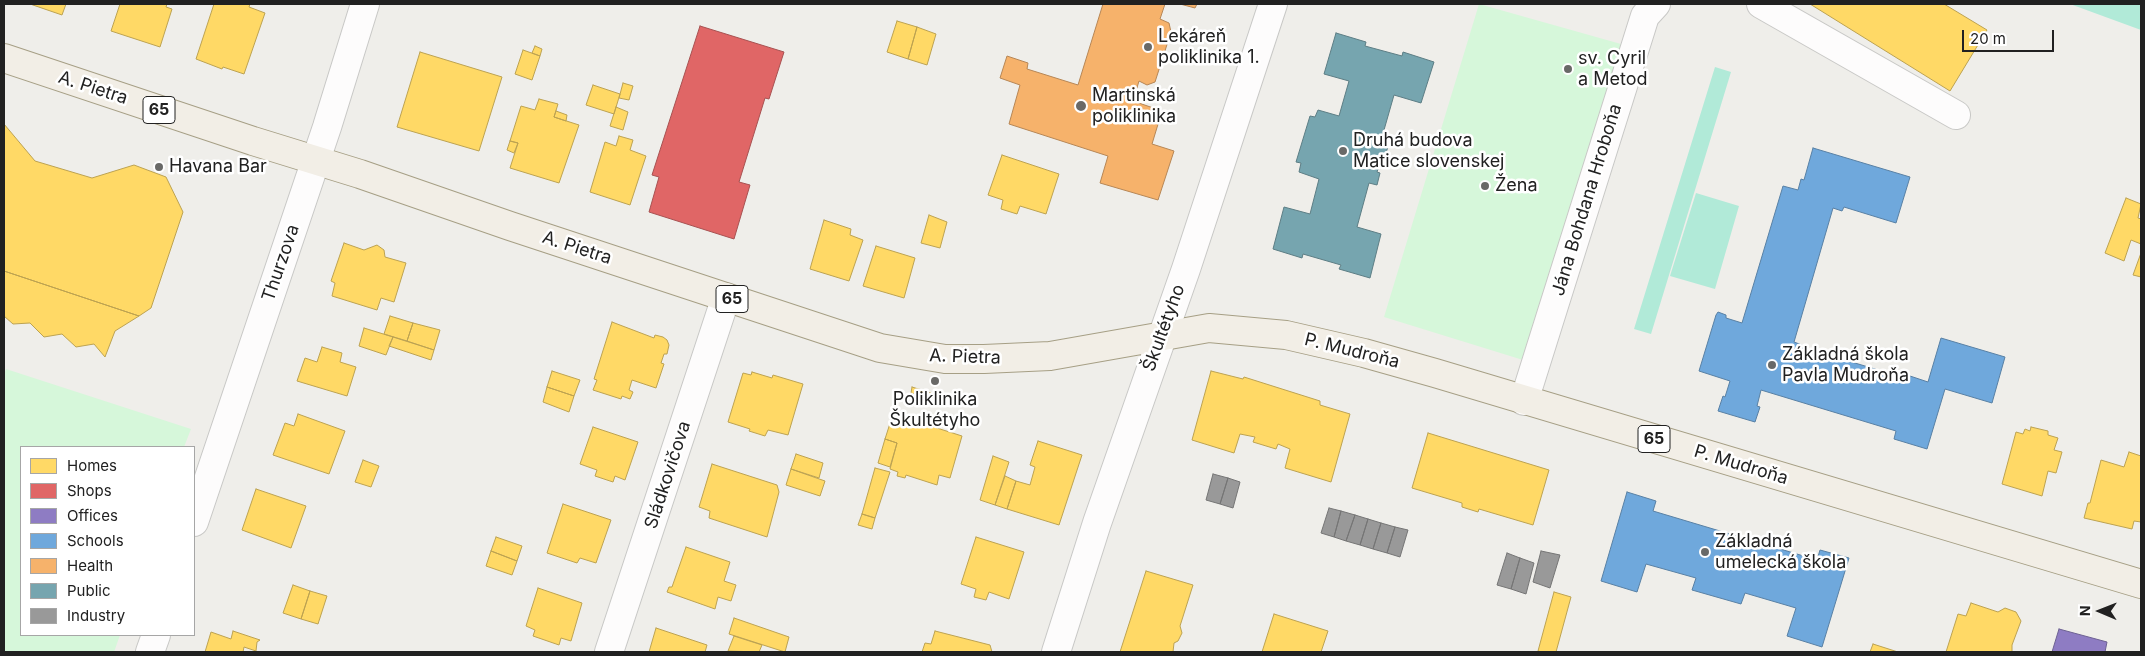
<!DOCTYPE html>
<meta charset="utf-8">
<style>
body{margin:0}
#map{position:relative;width:2145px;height:656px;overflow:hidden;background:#efeeea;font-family:Inter,sans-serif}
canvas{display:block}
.frame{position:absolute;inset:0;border:5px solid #212121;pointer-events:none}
.legend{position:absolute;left:20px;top:446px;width:175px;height:190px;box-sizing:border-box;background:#fff;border:1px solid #a6a6a6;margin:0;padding:6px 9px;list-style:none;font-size:15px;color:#212121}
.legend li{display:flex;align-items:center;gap:10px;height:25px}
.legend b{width:25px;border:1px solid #a6a6a6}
.north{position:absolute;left:2075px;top:586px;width:50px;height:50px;-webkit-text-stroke:4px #fff;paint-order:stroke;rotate:271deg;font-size:14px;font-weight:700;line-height:20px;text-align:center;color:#212121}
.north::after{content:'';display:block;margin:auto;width:18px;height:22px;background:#212121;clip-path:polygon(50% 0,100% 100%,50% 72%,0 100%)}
.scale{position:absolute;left:1962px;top:30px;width:92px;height:22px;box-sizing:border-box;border:2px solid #212121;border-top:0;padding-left:6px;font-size:15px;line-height:18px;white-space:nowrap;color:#212121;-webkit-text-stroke:4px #fff;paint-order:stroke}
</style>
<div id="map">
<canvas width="2145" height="656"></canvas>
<div class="frame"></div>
<ul class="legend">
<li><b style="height:14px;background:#ffd966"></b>Homes</li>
<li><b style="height:14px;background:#e06666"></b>Shops</li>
<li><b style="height:14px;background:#8e7cc3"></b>Offices</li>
<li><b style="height:14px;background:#6fa8dc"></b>Schools</li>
<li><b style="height:14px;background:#f6b26b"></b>Health</li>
<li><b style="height:14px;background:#76a5af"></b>Public</li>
<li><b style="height:14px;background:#999"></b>Industry</li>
</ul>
<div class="north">N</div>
<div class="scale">20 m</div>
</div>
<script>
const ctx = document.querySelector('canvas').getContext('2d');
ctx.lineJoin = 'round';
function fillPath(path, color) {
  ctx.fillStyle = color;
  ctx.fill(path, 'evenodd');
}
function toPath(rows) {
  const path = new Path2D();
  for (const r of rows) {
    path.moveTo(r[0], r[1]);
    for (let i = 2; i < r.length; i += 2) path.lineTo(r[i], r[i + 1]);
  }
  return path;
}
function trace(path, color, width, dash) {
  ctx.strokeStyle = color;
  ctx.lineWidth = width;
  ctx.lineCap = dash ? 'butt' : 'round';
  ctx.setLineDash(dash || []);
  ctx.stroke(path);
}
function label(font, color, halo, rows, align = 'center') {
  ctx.font = font + ' Inter,sans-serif';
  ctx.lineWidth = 5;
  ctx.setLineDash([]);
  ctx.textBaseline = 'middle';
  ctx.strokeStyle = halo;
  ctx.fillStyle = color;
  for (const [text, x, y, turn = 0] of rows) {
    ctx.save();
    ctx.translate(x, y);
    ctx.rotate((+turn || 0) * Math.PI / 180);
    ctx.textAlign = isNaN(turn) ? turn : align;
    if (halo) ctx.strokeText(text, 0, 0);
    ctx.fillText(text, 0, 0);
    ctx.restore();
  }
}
fillPath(toPath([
 [1479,4,1621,44,1523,360,1384,317],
 [6,369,191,429,184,447,21,447,21,635,120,635,114,652,4,652,4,375]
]), '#d6f7da');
fillPath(toPath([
 [2070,4,2141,4,2141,30],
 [1715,67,1731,72,1651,334,1634,329],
 [1696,193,1739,206,1715,289,1670,276]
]), '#b1ead8');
const homes = toPath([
 [30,4,66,4,62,15,30,4],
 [120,4,167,4,166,7,172,9,160,47,111,31,120,4],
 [214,4,250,4,249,7,265,13,244,74,223,67,222,69,196,59,214,4],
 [1810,4,1944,4,1987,30,1950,91,1810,4],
 [897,21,917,27,908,59,887,52,897,21],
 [917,27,936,34,927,65,908,59,917,27],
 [535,46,542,49,540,56,532,53,535,46],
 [523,50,540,56,532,80,515,74,523,50],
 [420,52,502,77,479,151,397,127,420,52],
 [623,83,633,86,629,100,619,98,623,83],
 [593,85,620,94,614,114,586,105,593,85],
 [539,99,558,104,554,117,579,125,559,183,510,168,518,143,510,141,521,106,535,110,539,99],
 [616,107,628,112,623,130,610,126,616,107],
 [556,111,567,115,566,121,554,117,556,111],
 [4,124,35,161,92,178,134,165,166,177,183,212,151,308,139,316,4,271,4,124],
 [619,136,633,140,630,150,646,156,630,205,590,192,605,142,616,146,619,136],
 [510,141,518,143,514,153,507,150,510,141],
 [1002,155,1059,174,1046,214,1020,206,1017,214,1001,209,1003,200,988,195,1002,155],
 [2126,198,2141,204,2138,218,2141,219,2141,244,2131,240,2124,261,2105,253,2126,198],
 [929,215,947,222,940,248,921,243,929,215],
 [824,220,851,229,850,235,863,240,849,281,810,269,824,220],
 [344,243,364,250,377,245,384,250,385,257,406,263,394,302,381,298,377,310,332,296,335,283,331,281,344,243],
 [876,246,915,258,904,298,863,286,876,246],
 [2141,253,2141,277,2133,275,2141,253],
 [4,271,139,316,115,331,105,357,94,344,76,347,62,334,44,337,30,323,13,324,4,316,4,271],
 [390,316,413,323,407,341,384,334,390,316],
 [612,322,654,338,655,335,663,337,667,340,669,345,667,354,664,354,661,363,664,364,656,388,632,380,629,390,633,392,630,399,622,396,621,399,593,390,597,380,594,379,612,322],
 [413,323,440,330,434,350,407,341,413,323],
 [364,328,393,337,386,355,359,346,364,328],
 [393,337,434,350,431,360,389,346,393,337],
 [322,347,342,353,340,362,356,367,347,396,297,381,305,358,317,362,322,347],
 [552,371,580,380,574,396,547,387,552,371],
 [1211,371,1243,379,1244,377,1320,401,1320,405,1350,414,1331,482,1285,468,1290,449,1278,444,1276,449,1253,442,1255,437,1240,434,1234,453,1192,440,1211,371],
 [752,372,772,378,773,375,803,384,788,435,768,430,765,436,749,431,750,429,728,422,743,373,751,375,752,372],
 [547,387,574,396,569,412,543,402,547,387],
 [912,387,931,393,929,398,911,393,912,387],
 [298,414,345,431,329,474,273,455,285,423,294,426,298,414],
 [893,414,962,436,950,478,939,475,937,485,906,475,905,478,897,476,898,472,890,469,897,443,885,439,893,414],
 [593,427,638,442,625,480,615,476,613,482,595,476,597,470,580,464,593,427],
 [2031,427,2048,431,2048,435,2058,438,2054,450,2062,452,2056,473,2048,471,2042,496,2002,484,2016,432,2023,434,2025,429,2030,431,2031,427],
 [1428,433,1549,470,1533,525,1479,509,1478,512,1462,507,1462,503,1412,488,1428,433],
 [885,439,897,443,890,467,878,463,885,439],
 [1038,441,1082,455,1059,525,1007,509,1016,481,1030,485,1035,467,1030,465,1038,441],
 [2129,452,2141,456,2141,522,2134,521,2132,529,2084,518,2088,503,2090,503,2101,460,2124,467,2129,452],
 [796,454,823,463,819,478,791,469,796,454],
 [993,456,1009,462,995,505,980,500,993,456],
 [363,460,379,466,371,487,355,482,363,460],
 [712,464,777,485,779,492,767,537,709,518,710,511,699,507,712,464],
 [875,468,890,472,875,518,862,514,875,468],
 [791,469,825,481,820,496,786,485,791,469],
 [1005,476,1016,481,1007,509,995,505,1005,476],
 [256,489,306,506,291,548,242,530,256,489],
 [563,504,611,520,596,563,580,558,577,563,547,553,563,504],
 [862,514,875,518,872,529,858,525,862,514],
 [496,537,522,546,517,561,491,551,496,537],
 [976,537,1024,552,1009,599,989,592,986,600,974,597,976,589,961,584,976,537],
 [686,547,730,562,724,581,736,585,731,601,718,597,715,609,667,592,669,587,672,587,686,547],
 [491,551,517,561,512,575,486,566,491,551],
 [1146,571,1193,585,1180,626,1182,633,1178,641,1174,643,1173,652,1120,652,1146,571],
 [293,585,310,591,301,619,283,613,293,585],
 [538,588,582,603,571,641,561,638,559,645,533,636,535,630,526,626,538,588],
 [310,591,327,596,318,624,301,619,310,591],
 [1554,592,1571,597,1556,652,1542,652,1538,651,1554,592],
 [1971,603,1998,612,2005,608,2016,612,2021,621,2012,645,2012,652,1946,652,1958,614,1966,616,1971,603],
 [1274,614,1328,631,1321,652,1262,652,1274,614],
 [734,618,789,637,785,652,729,634,734,618],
 [656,628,707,645,705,652,649,652,656,628],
 [233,631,260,640,257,642,256,651,244,647,243,652,205,652,211,632,231,639,233,631],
 [935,631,990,645,992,652,922,652,925,643,931,644,935,631],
 [734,636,762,645,759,652,728,651,734,636],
 [1873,644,1898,652,1870,652,1873,644]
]);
fillPath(homes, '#ffd966');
trace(homes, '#bca251', 1);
const shops = toPath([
 [700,26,784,52,769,99,765,98,739,182,750,185,734,239,649,212,659,177,652,175,700,26]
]);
fillPath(shops, '#e06666');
trace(shops, '#a75151', 1);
const offices = toPath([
 [2059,629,2107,642,2105,652,2052,652,2059,629]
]);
fillPath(offices, '#8e7cc3');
trace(offices, '#6d6192', 1);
const schools = toPath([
 [1813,148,1910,177,1896,223,1844,207,1842,211,1833,208,1794,342,1802,345,1802,347,1898,376,1897,380,1908,383,1910,376,1928,382,1941,338,2005,357,1992,403,1945,389,1927,449,1894,439,1896,431,1761,390,1757,406,1760,407,1755,422,1718,411,1723,396,1725,397,1730,381,1699,371,1716,315,1718,312,1726,315,1726,318,1742,323,1783,186,1798,190,1801,179,1804,180,1813,148],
 [1627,492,1656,501,1653,511,1817,560,1820,550,1849,558,1822,647,1787,636,1796,608,1745,593,1741,604,1692,590,1696,578,1646,564,1637,592,1601,581,1627,492]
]);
fillPath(schools, '#6fa8dc');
trace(schools, '#5880a4', 1);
const health = toPath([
 [1103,4,1165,4,1160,19,1169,23,1171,32,1155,82,1147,85,1139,81,1133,101,1162,111,1152,144,1174,151,1158,200,1100,183,1108,156,1009,124,1020,85,1000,78,1007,56,1028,63,1027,69,1078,85,1103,4],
 [1180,4,1197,4,1195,8,1180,4]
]);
fillPath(health, '#f6b26b');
trace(health, '#b68655', 1);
const public = toPath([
 [1336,33,1366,42,1365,46,1402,56,1403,52,1434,62,1421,103,1394,95,1382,137,1390,140,1383,163,1380,163,1377,172,1380,173,1377,185,1369,183,1357,227,1381,234,1370,278,1339,269,1341,265,1303,254,1302,258,1273,249,1284,207,1310,214,1319,179,1299,172,1301,163,1296,162,1310,116,1315,117,1318,110,1339,116,1349,81,1324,74,1336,33]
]);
fillPath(public, '#76a5af');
trace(public, '#5c7d84', 1);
const industry = toPath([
 [1213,474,1228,478,1220,504,1206,500,1213,474],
 [1228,478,1240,482,1233,508,1220,504,1228,478],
 [1329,508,1341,511,1334,537,1321,533,1329,508],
 [1341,511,1355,515,1346,541,1334,537,1341,511],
 [1355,515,1368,519,1360,545,1346,541,1355,515],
 [1368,519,1381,523,1373,549,1360,545,1368,519],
 [1381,523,1395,527,1387,553,1373,549,1381,523],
 [1395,527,1408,530,1400,557,1387,553,1395,527],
 [1541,551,1560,555,1550,588,1533,582,1541,551],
 [1507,553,1520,558,1511,589,1497,585,1507,553],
 [1520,558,1534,563,1526,594,1511,589,1520,558]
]);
fillPath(industry, '#999');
trace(industry, '#757575', 1);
const minor = toPath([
 [1761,4,1956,115],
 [1524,401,1645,16,1656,4],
 [194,522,327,127,365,4],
 [150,652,156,635],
 [609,652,726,297],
 [1056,652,1097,523,1186,269,1273,4]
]);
const primary = toPath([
 [4,58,253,141,360,174,510,226,880,348,945,359,984,359,1050,356,1209,328,1286,335,1364,353,1435,373,2141,584]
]);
trace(minor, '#c8c8c6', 30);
trace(primary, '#a69f85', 30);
trace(minor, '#fdfcfc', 28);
trace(primary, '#f2eee6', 28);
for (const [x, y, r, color] of [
 [1148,47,5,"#696967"],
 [1568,69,5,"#696967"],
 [1081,106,6,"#696967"],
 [1343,151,5,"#696967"],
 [159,167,5,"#696967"],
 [1485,186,5,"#696967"],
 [1772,365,5,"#696967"],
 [935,381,5,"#696967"],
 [1705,552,5,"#696967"]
]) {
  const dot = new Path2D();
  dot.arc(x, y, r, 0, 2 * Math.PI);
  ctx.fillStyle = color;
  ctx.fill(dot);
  trace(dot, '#fff', 2);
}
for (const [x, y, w] of [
 [159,110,32],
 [732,299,32],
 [1654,439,32]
]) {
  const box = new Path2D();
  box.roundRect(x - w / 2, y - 13.5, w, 27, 4);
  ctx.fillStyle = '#fff';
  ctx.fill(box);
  trace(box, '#212121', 1);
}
label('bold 16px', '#212121', null, [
 ["65",159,110],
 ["65",732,299],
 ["65",1654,439]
]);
label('18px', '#212121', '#fff', [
 ["Lekáreň",1158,37],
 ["poliklinika 1.",1158,58],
 ["sv. Cyril",1578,59],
 ["a Metod",1578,80],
 ["Martinská",1092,96],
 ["poliklinika",1092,117],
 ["Druhá budova",1353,141],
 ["Matice slovenskej",1353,162],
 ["Havana Bar",169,167],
 ["Žena",1495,186],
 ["Základná škola",1782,355],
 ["Pavla Mudroňa",1782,376],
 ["Poliklinika",935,400,"center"],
 ["Škultétyho",935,421,"center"],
 ["Základná",1715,542],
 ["umelecká škola",1715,563]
], 'left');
label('18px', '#212121', '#fff', [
 ["A. Pietra",93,88,18],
 ["Jána Bohdana Hroboňa",1587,200,-73],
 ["A. Pietra",577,248,18],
 ["Thurzova",281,263,-71],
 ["Škultétyho",1164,328,-70],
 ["P. Mudroňa",1352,351,14],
 ["A. Pietra",965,357,2],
 ["P. Mudroňa",1741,465,17],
 ["Sládkovičova",668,475,-72]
]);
</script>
